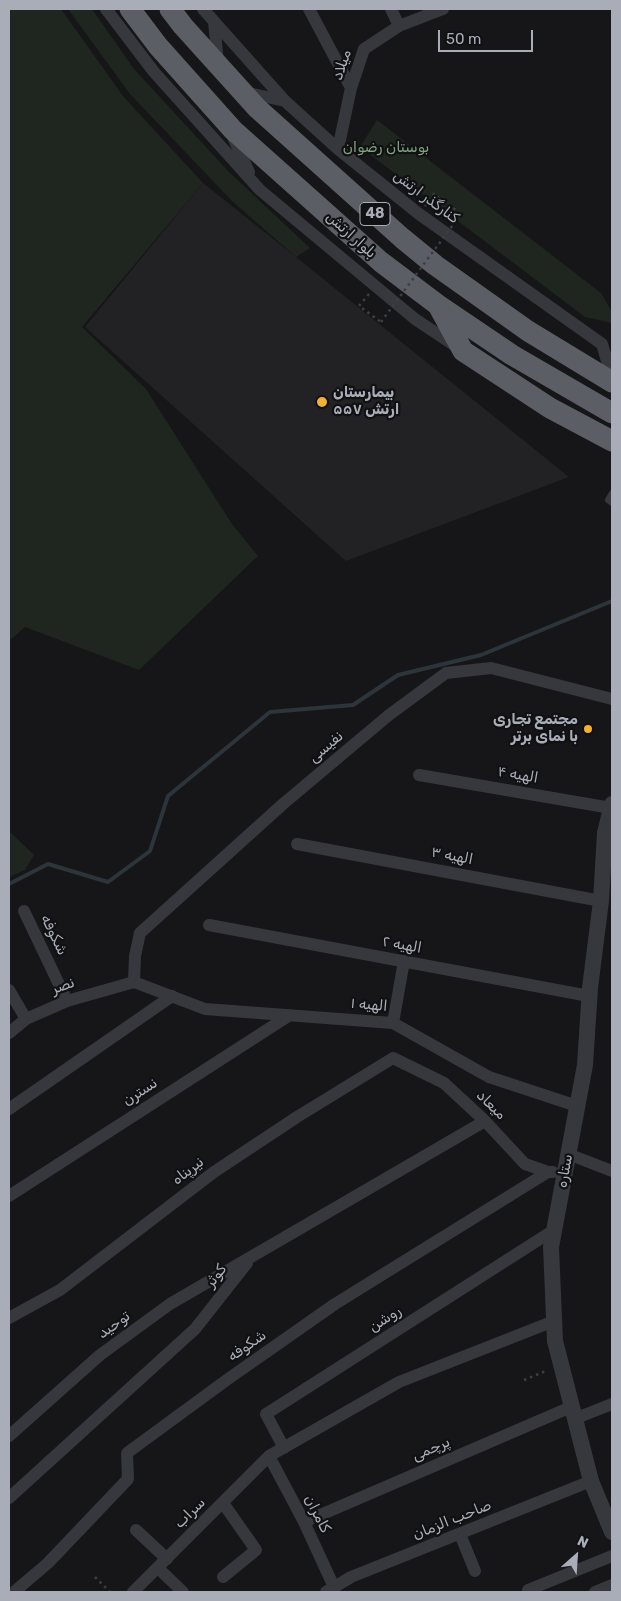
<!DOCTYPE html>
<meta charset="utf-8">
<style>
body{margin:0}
#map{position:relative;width:621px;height:1601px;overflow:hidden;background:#161618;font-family:Rubik,sans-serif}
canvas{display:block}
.frame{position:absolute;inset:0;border:10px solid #a8adb8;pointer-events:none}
.north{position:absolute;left:551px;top:1531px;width:50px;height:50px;-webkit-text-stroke:4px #111113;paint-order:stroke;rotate:26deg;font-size:14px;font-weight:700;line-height:20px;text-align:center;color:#a8adb8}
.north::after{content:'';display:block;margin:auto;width:18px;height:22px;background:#a8adb8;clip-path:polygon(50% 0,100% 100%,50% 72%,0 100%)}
.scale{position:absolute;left:438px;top:30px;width:95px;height:22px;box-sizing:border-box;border:2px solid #a8adb8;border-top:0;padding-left:6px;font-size:15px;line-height:18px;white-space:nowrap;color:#a8adb8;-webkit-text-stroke:4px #111113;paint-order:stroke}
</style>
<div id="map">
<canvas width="621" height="1601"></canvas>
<div class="frame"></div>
<div class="north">N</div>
<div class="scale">50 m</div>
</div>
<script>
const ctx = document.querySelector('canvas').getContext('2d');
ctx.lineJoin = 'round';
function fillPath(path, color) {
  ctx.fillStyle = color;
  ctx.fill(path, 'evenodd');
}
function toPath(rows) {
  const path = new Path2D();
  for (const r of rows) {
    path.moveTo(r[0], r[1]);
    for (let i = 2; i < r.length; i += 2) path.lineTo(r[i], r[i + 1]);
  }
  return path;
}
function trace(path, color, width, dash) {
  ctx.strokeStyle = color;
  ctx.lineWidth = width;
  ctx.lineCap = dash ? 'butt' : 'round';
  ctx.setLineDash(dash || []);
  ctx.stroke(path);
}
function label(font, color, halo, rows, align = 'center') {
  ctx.font = font + ' Rubik,"Noto Naskh Arabic",sans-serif';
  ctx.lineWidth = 4.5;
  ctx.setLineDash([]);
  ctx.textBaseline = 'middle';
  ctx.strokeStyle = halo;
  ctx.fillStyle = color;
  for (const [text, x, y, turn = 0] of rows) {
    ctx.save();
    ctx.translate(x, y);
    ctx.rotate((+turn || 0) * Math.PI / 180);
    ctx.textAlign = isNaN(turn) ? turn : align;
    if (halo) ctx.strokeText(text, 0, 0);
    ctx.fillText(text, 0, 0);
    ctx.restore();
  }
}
fillPath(toPath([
 [203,183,296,257,569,477,346,561,85,327]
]), '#222225');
fillPath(toPath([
 [9,9,61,9,123,96,203,183,82,327,146,389,232,524,258,556,139,670,25,627,9,641],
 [68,9,92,9,134,69,229,172,310,248,296,257,232,201,130,94],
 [377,120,601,293,612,312,612,323,585,317,360,147],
 [9,831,34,855,25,870,9,877]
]), '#1e261f');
trace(toPath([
 [9,884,48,864,108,882,150,851,168,796,270,712,353,705,398,675,481,655,612,601]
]), '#2c353c', 4);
trace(toPath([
 [425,206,434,194,461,214],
 [369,294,359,306,381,322],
 [524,1380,548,1370],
 [95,1577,110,1592]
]), '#3d3f44', 2.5, [2.5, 4]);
trace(toPath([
 [612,493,608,500,612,503]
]), '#37383d', 6);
trace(toPath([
 [106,9,154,72,260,190,415,319,457,347],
 [203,9,285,101,338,149,419,214,602,344,612,378],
 [309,9,351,88],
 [391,9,399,26],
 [214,22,218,63],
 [244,92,285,101],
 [231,133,249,172],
 [338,149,351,88,364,49,399,26,443,9],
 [419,775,611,808],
 [297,844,601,901],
 [24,911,67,1001],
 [209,925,589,996],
 [134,982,135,956,140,933,283,804,389,715,446,673,491,668,612,699],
 [134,982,205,1009,393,1023,489,1077,577,1106],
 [9,990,26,1019],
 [393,1023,404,961],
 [9,1033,26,1019,67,1001,134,982],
 [9,1109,172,996],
 [568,1154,612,1171],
 [9,1196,290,1015],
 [9,1318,60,1290,214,1172,297,1117,393,1058,444,1083,485,1121,525,1164,548,1172,553,1172],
 [574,1419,612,1404],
 [9,1436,100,1355,170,1304,485,1121],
 [284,1448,266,1414,554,1230],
 [269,1456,304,1522,334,1587],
 [9,1498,195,1329,247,1263],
 [223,1503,256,1550,223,1577],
 [304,1522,571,1407],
 [136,1530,167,1559],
 [460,1534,475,1571],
 [158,1568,183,1592],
 [528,1590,612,1556],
 [14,1592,48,1563,128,1479,127,1453,228,1379,335,1304,548,1172],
 [133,1592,269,1456,399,1382,554,1321],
 [326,1592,351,1577,591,1481],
 [595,1592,612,1585]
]), '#37383d', 12);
trace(toPath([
 [612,804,605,833,601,901,590,988,585,1065,551,1247,555,1341,591,1481,612,1532]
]), '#37383d', 16);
trace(toPath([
 [130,9,158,46,233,130,381,262,438,305,512,355,612,413],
 [170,9,183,26,257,108,402,238,435,265,528,331,612,382],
 [440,309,463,351,550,408,612,441]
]), '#5b5e65', 21);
trace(toPath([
 [381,322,461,214]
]), '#3d3f44', 2.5, [2.5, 4]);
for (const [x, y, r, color] of [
 [322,402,6,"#f2b134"],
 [588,729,5,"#f2b134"]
]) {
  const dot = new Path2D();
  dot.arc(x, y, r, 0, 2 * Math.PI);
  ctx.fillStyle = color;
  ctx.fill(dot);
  trace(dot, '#111113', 2);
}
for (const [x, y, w] of [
 [375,214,30]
]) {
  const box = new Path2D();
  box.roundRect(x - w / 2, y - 11.5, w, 23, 4);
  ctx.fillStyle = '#111113';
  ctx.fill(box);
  trace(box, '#a8adb8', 1);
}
label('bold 14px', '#a8adb8', null, [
 ["48",375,214]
]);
label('15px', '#a8adb8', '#111113', [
 ["میلاد",342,65,-71],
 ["کنارگذر ارتش",426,197,37],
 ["بلوار ارتش",351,235,42],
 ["نفیسی",326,747,-40],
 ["الهیه ۴",518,775,10],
 ["الهیه ۳",452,856,11],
 ["شکوفه",54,935,64],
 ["الهیه ۲",402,945,10],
 ["نصر",63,986,-20],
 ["الهیه ۱",369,1005,5],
 ["نسترن",140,1092,-33],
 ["میعاد",491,1105,44],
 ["نیرپناه",188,1171,-38],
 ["ستاره",565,1171,-80],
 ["کوثر",216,1276,-52],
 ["روشن",385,1319,-33],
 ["توحید",114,1325,-36],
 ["شکوفه",247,1346,-35],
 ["پرچمی",431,1449,-23],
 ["سراب",190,1513,-45],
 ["کامران",317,1514,63],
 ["صاحب الزمان",452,1520,-22]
]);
label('15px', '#7fa381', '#111113', [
 ["بوستان رضوان",386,148]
]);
label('bold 15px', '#a8adb8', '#111113', [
 ["بیمارستان",333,393],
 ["۵۵۷ ارتش",333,410],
 ["مجتمع تجاری",578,720,"right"],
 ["با نمای برتر",578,737,"right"]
], 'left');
</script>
